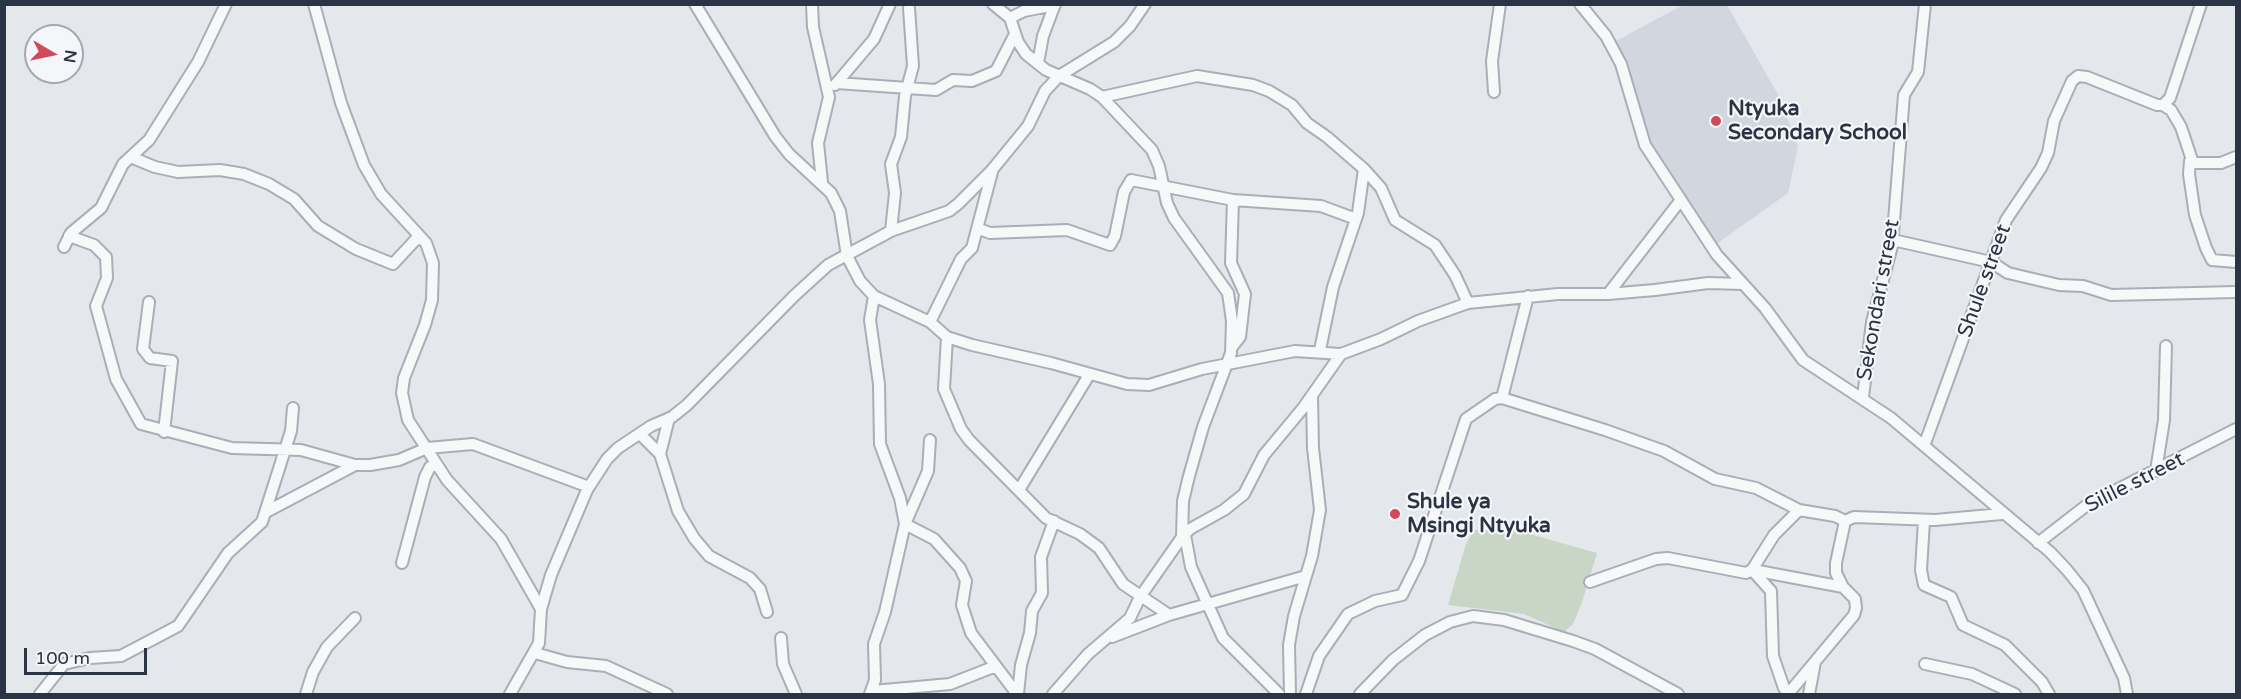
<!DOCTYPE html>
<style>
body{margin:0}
#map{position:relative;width:2241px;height:699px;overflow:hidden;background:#e4e7ec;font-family:"Varela Round",sans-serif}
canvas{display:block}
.frame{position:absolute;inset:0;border:6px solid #2b3445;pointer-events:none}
.north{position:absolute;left:24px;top:24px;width:60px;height:60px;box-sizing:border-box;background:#f4f6f9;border:2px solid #a4a8b1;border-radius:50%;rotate:99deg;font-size:16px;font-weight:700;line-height:24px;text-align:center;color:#2b3445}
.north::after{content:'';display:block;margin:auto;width:21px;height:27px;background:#d1495b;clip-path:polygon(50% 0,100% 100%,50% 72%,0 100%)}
.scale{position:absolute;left:24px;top:648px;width:123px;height:27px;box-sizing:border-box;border:3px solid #2b3445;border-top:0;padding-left:8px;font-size:18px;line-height:21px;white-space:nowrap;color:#2b3445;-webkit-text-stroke:4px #f4f6f9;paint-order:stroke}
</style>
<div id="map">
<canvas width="2241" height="699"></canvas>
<div class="frame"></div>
<div class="north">N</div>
<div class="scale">100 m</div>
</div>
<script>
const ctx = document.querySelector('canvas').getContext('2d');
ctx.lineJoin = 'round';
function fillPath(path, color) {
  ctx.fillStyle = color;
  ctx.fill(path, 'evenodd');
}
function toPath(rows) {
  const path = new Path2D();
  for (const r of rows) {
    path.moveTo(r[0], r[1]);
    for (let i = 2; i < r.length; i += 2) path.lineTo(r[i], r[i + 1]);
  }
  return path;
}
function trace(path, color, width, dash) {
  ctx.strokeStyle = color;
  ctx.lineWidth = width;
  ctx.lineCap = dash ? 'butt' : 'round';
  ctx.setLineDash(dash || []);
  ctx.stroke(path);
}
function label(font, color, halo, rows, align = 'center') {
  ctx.font = font + ' "Varela Round",sans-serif';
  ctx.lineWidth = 4.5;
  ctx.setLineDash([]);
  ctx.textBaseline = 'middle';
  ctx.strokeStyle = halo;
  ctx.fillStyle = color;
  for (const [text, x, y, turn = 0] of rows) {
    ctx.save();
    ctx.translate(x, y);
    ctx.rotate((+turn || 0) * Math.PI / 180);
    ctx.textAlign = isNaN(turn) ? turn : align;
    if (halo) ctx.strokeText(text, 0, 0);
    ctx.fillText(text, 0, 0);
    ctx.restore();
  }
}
fillPath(toPath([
 [1683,5,1727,5,1780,98,1798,146,1788,193,1715,245,1650,144,1616,41]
]), '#d2d6de');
fillPath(toPath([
 [1474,530,1515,530,1597,553,1582,602,1573,624,1564,632,1524,614,1448,605,1466,544]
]), '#c9d6c5');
const street = toPath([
 [314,4,341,103,364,165,381,194,426,243,433,263,432,300,425,325,404,378,402,393,408,420,447,480,501,539,541,609],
 [695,4,775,136,789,154,831,193,840,211,847,256,860,281,874,296,930,322,947,337,972,345,1051,363,1127,384,1149,385,1202,369,1295,351,1341,354,1381,339,1418,321,1468,303,1558,294,1608,294,1655,290,1708,283,1743,284],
 [812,4,813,27,829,97,818,143,822,182],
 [993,4,1010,18,1018,42,1026,54,1046,70,1090,89,1102,97,1152,150,1159,166,1167,203,1174,218,1228,293,1232,321,1231,353,1203,427,1189,476,1183,501,1182,537],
 [1580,4,1606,36,1621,64,1645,145,1717,255,1765,308,1803,360,1891,418,2050,552,2067,570,2083,590,2124,678,2127,694],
 [1010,18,1024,11,1055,5],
 [1038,63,1043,36,1055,4],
 [837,83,936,90,953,80,972,81,996,71,1015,34],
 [835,85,874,39,890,4],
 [1494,92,1492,61,1500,4],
 [1102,97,1197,76,1253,85,1269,91,1292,105,1307,123,1327,137,1364,169,1358,213,1333,287,1320,350],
 [2163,105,2171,110,2181,127,2193,163,2221,163,2236,157],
 [133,158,155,167,178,172,220,170,244,174,269,184,294,199,318,226,356,249,393,264,419,236],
 [2190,161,2189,174,2195,215,2206,248,2212,260,2236,262],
 [1364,169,1381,188,1395,220,1435,245,1455,275,1468,303],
 [979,229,990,233,1067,230,1110,245,1115,236,1124,192,1131,180,1233,200,1321,206,1356,219],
 [891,231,895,193,891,164,901,137,905,96,913,66,909,8],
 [69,236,94,245,106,257,107,278,96,306,116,379,141,424,232,448,301,450,355,465,370,465,399,460,427,448,473,444,589,487],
 [1893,240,1991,262,2008,273,2059,285,2083,286,2111,295,2236,292],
 [64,247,71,233,101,208,123,164,149,140,198,62,226,4],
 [1608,294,1680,201],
 [149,302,143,349,150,358,172,361,164,432],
 [930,322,961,259,972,248,992,172],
 [947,337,944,389,961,429,969,440,1046,518,1080,534,1099,548,1123,584,1169,615],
 [1232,347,1240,337,1245,294,1231,263,1233,200],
 [1863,397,1872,322,1892,246,1904,95,1918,72,1925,4],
 [1502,398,1528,296],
 [640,434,660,454,678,511,694,538,709,556,750,578,760,589,767,612],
 [930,440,928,471,905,524,934,539,960,568,966,581,962,605,971,633,1017,694],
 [1924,446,2006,220,2041,168,2048,153,2054,121,2072,81,2078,76,2087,77,2157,105,2163,105,2170,98,2201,4],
 [660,454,669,418],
 [2156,471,2164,420,2166,346],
 [1019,490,1089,375],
 [266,512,355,465],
 [1924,521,1921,570,1924,585,1951,597,1963,625,2005,645,2042,682,2049,694],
 [1185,535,1191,567,1223,638,1279,694],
 [2038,543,2087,505,2236,429],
 [402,563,425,477,430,467,436,464],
 [1752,570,1771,591,1773,656,1784,688,1789,694],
 [1753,570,1843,587],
 [1590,582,1656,559,1668,558,1746,573,1752,570,1774,535,1799,510],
 [1112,637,1169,615,1306,576],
 [781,638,783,664,796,694],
 [535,653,567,662,606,666,667,694],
 [1925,664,1972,674,2015,694],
 [873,691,950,684,996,666],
 [40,694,64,664,90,658,121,656,178,626,228,553,262,522,291,431,293,408],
 [306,694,313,672,327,647,355,618],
 [510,694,539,643,541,609,551,575,587,490,607,459,618,448,651,426,672,417,687,405,794,296,828,265,891,231,949,211,958,204,992,170,1028,126,1045,91,1059,76,1114,42,1130,26,1145,4],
 [870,694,875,680,874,644,885,612,905,524,900,498,880,444,879,384,870,320,874,296],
 [1018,694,1021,665,1030,633,1032,611,1042,593,1041,557,1054,521],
 [1053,694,1088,654,1130,618,1140,597,1182,537,1190,529,1224,510,1244,494,1264,455,1303,408,1341,354],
 [1290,694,1289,645,1294,616,1312,556,1320,510,1313,448,1312,396],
 [1306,694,1319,656,1348,614,1375,601,1402,595,1419,561,1466,419,1495,399,1502,398,1605,430,1664,451,1715,479,1756,488,1799,510,1835,516,1845,521],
 [1360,694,1393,660,1425,635,1450,622,1473,616,1504,620,1573,641,1595,649,1678,694],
 [1788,694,1854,615,1856,608,1855,599,1843,587,1836,573,1836,563,1845,521,1854,517,1935,520,2002,514],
 [1809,694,1815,662]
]);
trace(street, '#a9aeb7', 14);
trace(street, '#f7f8fa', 10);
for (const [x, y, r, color] of [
 [1716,121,6,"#d1495b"],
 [1395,514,6,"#d1495b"]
]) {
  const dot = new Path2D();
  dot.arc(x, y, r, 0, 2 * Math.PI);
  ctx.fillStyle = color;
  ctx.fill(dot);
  trace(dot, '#f4f6f9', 2);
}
label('bold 21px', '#2b3445', '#f4f6f9', [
 ["Ntyuka",1728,109],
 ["Secondary School",1728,133],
 ["Shule ya",1407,502],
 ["Msingi Ntyuka",1407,526]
], 'left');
label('21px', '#2b3445', '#f4f6f9', [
 ["Shule street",1985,281,-70],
 ["Sekondari street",1879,300,-80],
 ["Silile street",2135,483,-27]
]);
</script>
